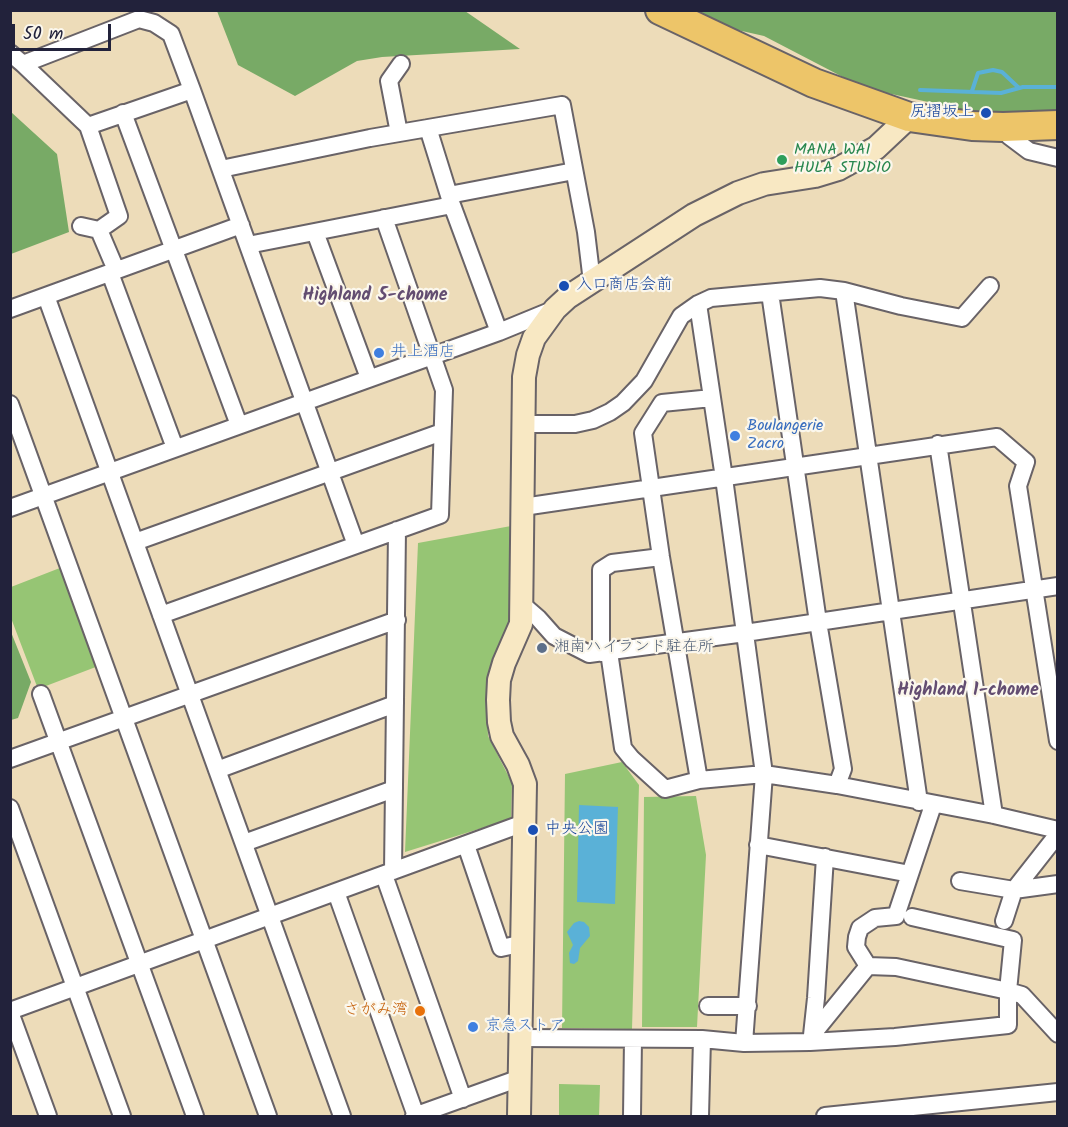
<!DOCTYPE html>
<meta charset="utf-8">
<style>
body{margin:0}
#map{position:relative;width:1068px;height:1127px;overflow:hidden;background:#eddcb9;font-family:Kalam,sans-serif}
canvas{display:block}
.frame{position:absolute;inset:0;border:12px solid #22223b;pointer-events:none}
.scale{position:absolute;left:12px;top:24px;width:99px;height:27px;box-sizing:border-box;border:3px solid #22223b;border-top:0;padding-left:8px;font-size:18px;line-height:21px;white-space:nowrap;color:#22223b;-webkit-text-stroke:4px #fbf7ec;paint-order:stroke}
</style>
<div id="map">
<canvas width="1068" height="1127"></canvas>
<div class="frame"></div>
<div class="scale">50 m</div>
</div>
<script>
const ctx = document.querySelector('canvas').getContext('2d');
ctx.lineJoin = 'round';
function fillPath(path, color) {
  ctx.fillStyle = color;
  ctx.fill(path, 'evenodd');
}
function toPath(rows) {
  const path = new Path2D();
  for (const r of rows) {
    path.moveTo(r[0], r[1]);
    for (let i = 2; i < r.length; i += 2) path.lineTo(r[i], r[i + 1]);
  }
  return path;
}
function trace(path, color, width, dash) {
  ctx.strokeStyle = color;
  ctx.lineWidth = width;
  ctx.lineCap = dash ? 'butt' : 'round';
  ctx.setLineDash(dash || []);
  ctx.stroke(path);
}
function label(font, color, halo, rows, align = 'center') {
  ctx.font = font + ' Kalam,"Klee One",sans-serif';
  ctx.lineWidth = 4.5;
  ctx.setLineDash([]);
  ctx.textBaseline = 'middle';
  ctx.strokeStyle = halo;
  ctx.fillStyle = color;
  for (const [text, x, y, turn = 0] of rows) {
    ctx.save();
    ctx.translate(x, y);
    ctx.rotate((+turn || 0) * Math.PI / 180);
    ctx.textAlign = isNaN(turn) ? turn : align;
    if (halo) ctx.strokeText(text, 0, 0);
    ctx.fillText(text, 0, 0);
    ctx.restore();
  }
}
fillPath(toPath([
 [511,526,511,615,486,684,488,736,512,783,511,819,405,852,418,543],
 [65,566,101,665,38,689,11,618,11,587],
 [622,762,639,785,632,1029,562,1028,565,774],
 [696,796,706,855,697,1027,642,1027,644,797],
 [559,1084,600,1085,599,1116,559,1116]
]), '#96c574');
fillPath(toPath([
 [217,11,465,11,520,49,382,57,357,61,295,96,238,65],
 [680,11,1057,11,1057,111,997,117,864,88,764,36,702,22],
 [11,112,57,154,69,232,11,254],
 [11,632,31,682,18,718,11,720]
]), '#78aa66');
fillPath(toPath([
 [579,805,618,807,615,904,577,902],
 [579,921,584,922,589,927,590,936,580,948,578,961,574,964,570,963,569,953,573,945,567,932,574,923]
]), '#5ab1d7');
trace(toPath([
 [920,90,1001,93,1023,87,1058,87],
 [972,91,978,73,993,70,1002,72,1019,88]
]), '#5ab1d7', 4);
const street = toPath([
 [10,53,23,64],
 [192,90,88,126,23,64,139,19,154,23,171,34,192,90,356,545],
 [123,113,239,425],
 [88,126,119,216,99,230],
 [1003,127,1009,136,1029,151,1058,158],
 [428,128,452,205,499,332],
 [399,133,389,81,401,64],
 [221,169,370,138,562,105,586,232,592,282],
 [449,195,574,171],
 [81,226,99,230,116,270],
 [315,232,369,378],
 [248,245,452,205],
 [110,273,175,448],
 [844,291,919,802],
 [770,293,818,622,843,769,837,785],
 [46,296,342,1116],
 [698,304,724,478,764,774,744,1043],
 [10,309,241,225],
 [10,404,268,1116],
 [524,424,575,424,593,420,610,412,623,403,644,381,681,316,698,304,711,298,820,288,844,291,901,306,962,318,990,286],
 [938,444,994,815],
 [523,507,997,437,1026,462,1018,486,1058,741],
 [10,508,499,332,555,309],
 [135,542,442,432],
 [523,605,538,618,554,636,589,654,745,633,1058,586],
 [161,615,440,515,444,390,384,218],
 [609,652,623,748,632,759,665,789,699,780,764,774,837,785,994,815,1058,830],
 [601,653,601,570,612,563,661,557],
 [41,694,195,1116],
 [10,759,397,620],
 [217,770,395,704],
 [699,780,661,557,643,433,662,403,712,398],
 [10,808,122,1116],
 [244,843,394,789],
 [466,845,501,948,515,945],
 [758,845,910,874],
 [393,871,397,530],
 [384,875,463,1099],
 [960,881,1014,890,1058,834],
 [336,892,416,1116],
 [912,917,1013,940,1008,991,1022,995,1058,1034],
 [1004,921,1014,890,1058,884],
 [708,1006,748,1006],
 [10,1011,524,823],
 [10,1012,48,1116],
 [812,1035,868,966,856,947,857,937,860,928,875,918,896,916,933,805],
 [812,1035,816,998,825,857],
 [520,1038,702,1039,744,1043,810,1042,895,1037,1008,1025,1008,991,896,967,868,966],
 [414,1116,520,1078],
 [632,1116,633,1039],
 [700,1116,702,1039],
 [825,1116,1058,1092]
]);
const secondary = toPath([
 [519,1116,525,784,518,765,502,736,499,722,498,700,499,680,504,663,521,624,524,377,528,355,534,338,555,309,568,297,694,215,738,193,764,184,815,176,838,169,876,148,909,117]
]);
const highway = toPath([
 [660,10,814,83,909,117,972,126,1003,127,1058,125]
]);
trace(street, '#696367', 20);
trace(secondary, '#696367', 26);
trace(highway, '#696367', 32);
trace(street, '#fff', 16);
trace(secondary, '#f8e8c3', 22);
trace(highway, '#edc569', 28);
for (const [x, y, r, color] of [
 [986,113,6,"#1a4fb4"],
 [782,160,6,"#2e9e5b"],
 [564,286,6,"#1a4fb4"],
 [379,353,6,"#3f7fe0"],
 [735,436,6,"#3f7fe0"],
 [542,648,6,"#5c6f8a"],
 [533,830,6,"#1a4fb4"],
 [420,1011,6,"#e8710a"],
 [473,1027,6,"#3f7fe0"]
]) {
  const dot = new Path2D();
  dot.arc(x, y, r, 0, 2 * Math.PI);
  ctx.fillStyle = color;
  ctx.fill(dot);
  trace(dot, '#fbf7ec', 2);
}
label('16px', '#164399', '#fbf7ec', [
 ["尻摺坂上",974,113,"right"],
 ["入口商店会前",576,286],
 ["中央公園",545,830]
], 'left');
label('16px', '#27864d', '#fbf7ec', [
 ["MANA WAI",794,151],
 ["HULA STUDIO",794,169]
], 'left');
label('16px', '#366cbe', '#fbf7ec', [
 ["井上酒店",391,353],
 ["Boulangerie",747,427],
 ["Zacro",747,445],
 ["京急ストア",485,1027]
], 'left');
label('16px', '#4e5e75', '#fbf7ec', [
 ["湘南ハイランド駐在所",554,648]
], 'left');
label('16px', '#c56008', '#fbf7ec', [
 ["さがみ湾",408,1011]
], 'right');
label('bold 18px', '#634d71', '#fbf7ec', [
 ["Highland 5-chome",375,297],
 ["Highland 1-chome",968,692]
]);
</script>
